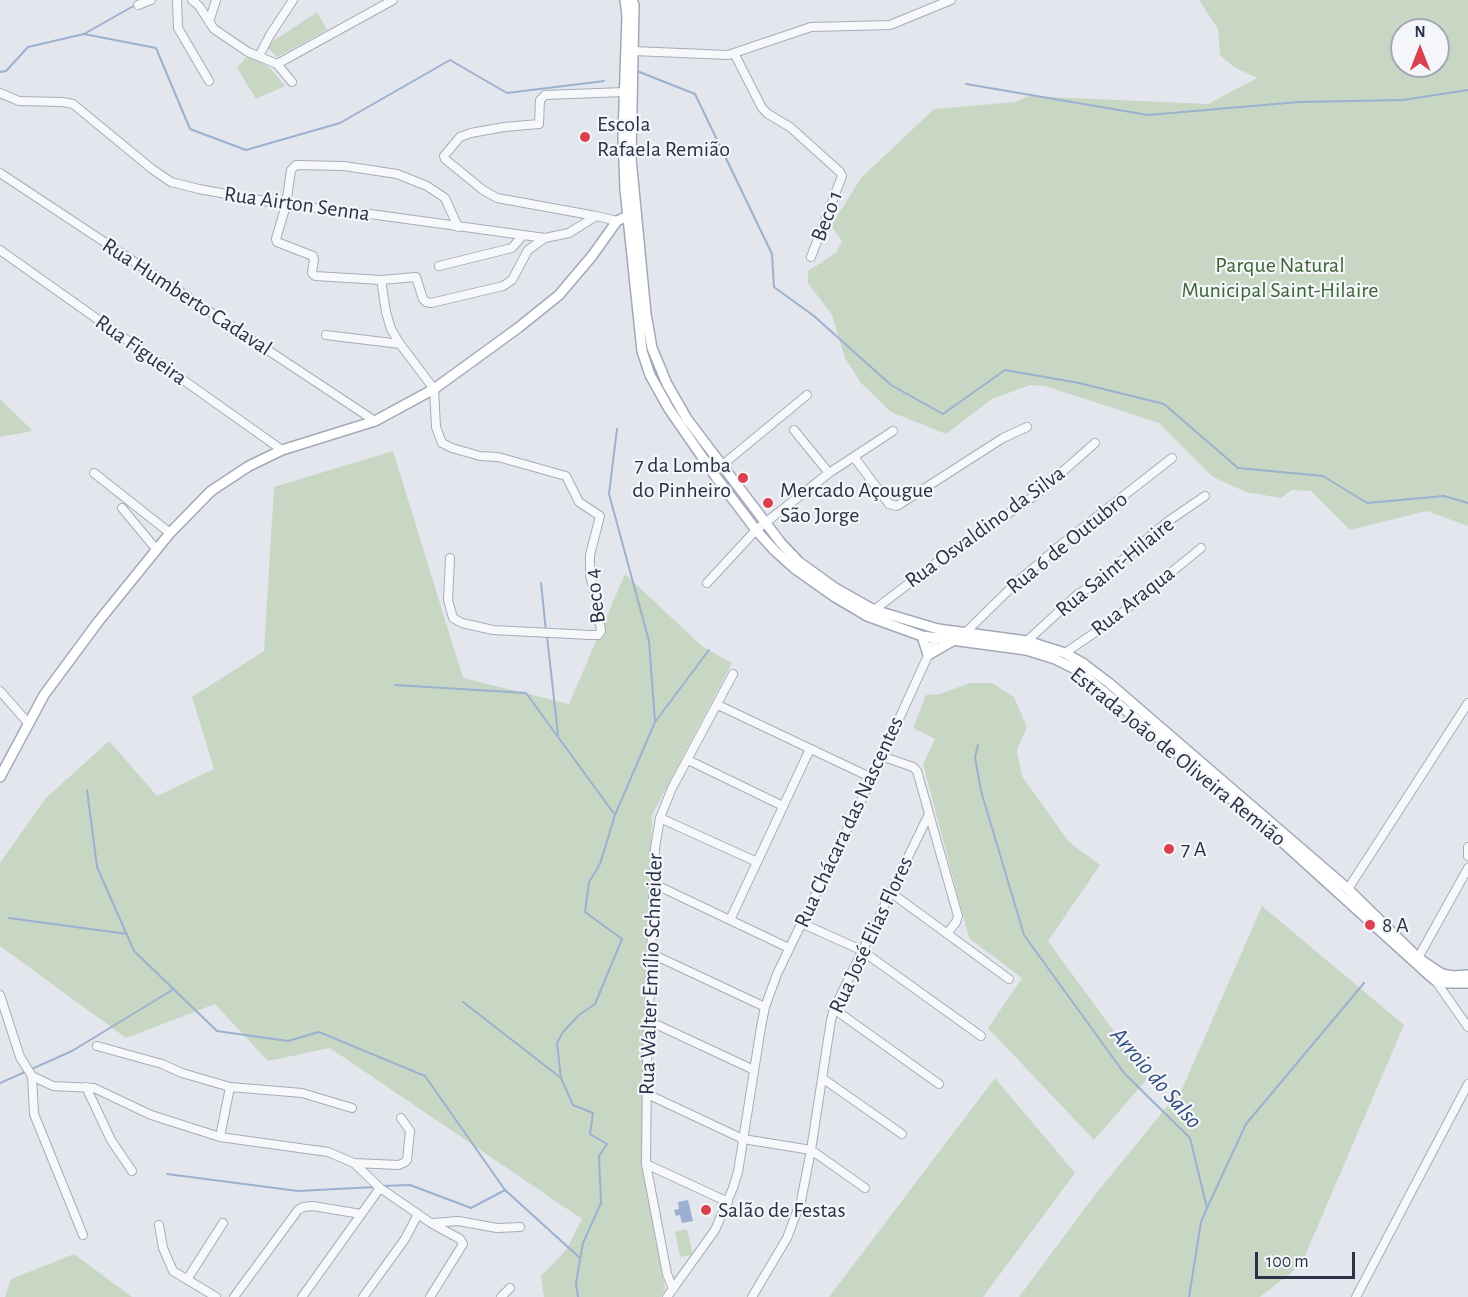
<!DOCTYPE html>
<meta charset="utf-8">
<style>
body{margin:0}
#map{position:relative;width:1468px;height:1297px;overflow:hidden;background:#e3e6ed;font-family:"Alegreya Sans",sans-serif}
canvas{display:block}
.north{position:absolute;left:1390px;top:18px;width:60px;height:60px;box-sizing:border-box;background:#f4f6f9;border:2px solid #a3a8b2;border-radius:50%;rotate:0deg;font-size:16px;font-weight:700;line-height:24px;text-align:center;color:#293247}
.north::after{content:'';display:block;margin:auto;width:21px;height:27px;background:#da404d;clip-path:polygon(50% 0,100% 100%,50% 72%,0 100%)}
.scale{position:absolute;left:1255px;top:1252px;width:100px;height:27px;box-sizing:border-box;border:3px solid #293247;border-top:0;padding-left:8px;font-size:18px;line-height:21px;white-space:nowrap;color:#293247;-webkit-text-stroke:4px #f4f6f9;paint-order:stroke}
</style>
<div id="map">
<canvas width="1468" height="1297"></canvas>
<div class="north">N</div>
<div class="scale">100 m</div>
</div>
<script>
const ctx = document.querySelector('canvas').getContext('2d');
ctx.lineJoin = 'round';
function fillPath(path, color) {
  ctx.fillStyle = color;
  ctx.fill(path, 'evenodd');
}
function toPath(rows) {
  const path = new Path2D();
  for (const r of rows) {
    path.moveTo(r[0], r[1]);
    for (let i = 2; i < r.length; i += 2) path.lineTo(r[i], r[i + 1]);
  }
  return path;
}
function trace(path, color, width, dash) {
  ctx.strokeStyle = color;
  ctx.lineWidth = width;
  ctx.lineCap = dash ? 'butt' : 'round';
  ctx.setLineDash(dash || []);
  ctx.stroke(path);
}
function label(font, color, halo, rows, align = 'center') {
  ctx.font = font + ' "Alegreya Sans",sans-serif';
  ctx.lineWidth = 4.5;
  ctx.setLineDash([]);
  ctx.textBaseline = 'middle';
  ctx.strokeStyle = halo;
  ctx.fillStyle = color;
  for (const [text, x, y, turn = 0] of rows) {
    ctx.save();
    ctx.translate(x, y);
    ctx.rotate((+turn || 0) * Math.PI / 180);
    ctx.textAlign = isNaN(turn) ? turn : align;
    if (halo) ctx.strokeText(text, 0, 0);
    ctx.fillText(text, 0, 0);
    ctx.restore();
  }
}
fillPath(toPath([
 [1199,0,1468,0,1468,526,1427,511,1350,530,1311,491,1292,490,1281,498,1246,492,1213,477,1159,423,1045,386,1030,385,992,399,946,434,891,412,861,383,845,358,832,315,808,283,808,271,836,253,842,241,831,226,861,178,934,109,1015,102,1028,96,1208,104,1257,78,1234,67,1220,55,1218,29],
 [1402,30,1438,30,1438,66,1402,66],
 [317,12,327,30,277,57,266,46],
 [248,55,270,68,285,86,256,99,237,68],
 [0,399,33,431,0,437],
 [393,451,463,678,569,704,625,574,703,647,732,663,652,815,642,1166,665,1289,661,1297,544,1297,541,1276,566,1250,582,1219,330,1048,268,1061,215,1004,126,1038,0,946,0,863,46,798,109,741,157,796,214,769,192,697,264,651,274,487],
 [970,683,992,683,1014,697,1027,727,1017,750,1022,776,1069,842,1100,865,1048,941,1148,1078,1094,1140,988,1028,1022,978,969,938,923,764,935,739,913,728,926,695,940,694],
 [1262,906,1404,1025,1301,1265,1260,1297,1019,1297,1094,1196,1183,1087],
 [995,1078,1075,1173,983,1297,829,1297],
 [687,1229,693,1255,680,1257,675,1232],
 [74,1254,132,1297,5,1297,11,1279]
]), '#c7d7c4');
fillPath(toPath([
 [688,1200,693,1221,682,1223,680,1215,676,1216,674,1210,679,1209,678,1202]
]), '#9cb1cf');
trace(toPath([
 [84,34,156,48,190,129,246,150,340,123,450,60,507,93,604,81],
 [637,71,695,94,772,254,774,287,814,316,891,385,943,414,1005,370,1079,383,1164,404,1238,468,1323,476,1367,503,1444,496,1468,503],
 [0,72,6,71,28,47,84,34,137,4],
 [966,84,1148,115,1299,102,1403,100,1468,90],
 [617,429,609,494,649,641,655,722],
 [541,583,546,631],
 [547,636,558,735],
 [395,685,526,693,615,815],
 [978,745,975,757,981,791,1024,935,1124,1073,1190,1138,1207,1208,1201,1222,1189,1297],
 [87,790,97,867,134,951,217,1031,288,1041,319,1032,425,1076,505,1190,580,1258],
 [9,918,127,934],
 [463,1002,561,1078],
 [0,1083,72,1051,174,989],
 [167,1174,298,1191,376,1187],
 [382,1186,410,1185,471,1208,505,1190],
 [1207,1208,1246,1124,1364,983],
 [578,1297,576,1283,583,1243,601,1203,599,1156,607,1144,590,1134,593,1113,573,1105,561,1078,557,1043,563,1032,579,1015,595,1004,622,939,585,912,589,882,600,864,615,815,655,722,709,650]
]), '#9cb1cf', 2);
const minor = toPath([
 [177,0,178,28,209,81],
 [192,0,199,6,214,29,248,52,277,64,292,82],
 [138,5,151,0],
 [209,22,216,0],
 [633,51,728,55,811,27,890,25,951,0],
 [734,53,762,108,768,114,790,127,840,172,842,176,811,257],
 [259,56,270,35,293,0],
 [277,64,393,0],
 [0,93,19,101,63,102,73,104,152,169,171,182,199,189,286,205,370,214,545,238,569,233,596,216,617,221],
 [0,173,375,421],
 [596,216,497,198,483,190,445,159,444,156,460,137,471,133,504,127,539,124,540,100,545,95,624,92],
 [458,227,445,198,427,186,397,174,344,166,296,165,291,170,286,205,276,239,277,242,313,256,314,259,312,273,315,276,381,280,416,277,423,299,426,302,431,303,503,286,512,280,528,250,545,238],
 [0,250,282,450],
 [439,266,512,248,523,235],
 [381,280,386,312,391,329,400,344,434,389,436,427,442,443,452,448,480,456,498,457,566,476,579,502,600,516,590,555,590,575,597,603,601,631,598,635,590,635,493,630,462,623,453,618,448,600,450,558],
 [326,335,400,344],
 [794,430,829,473],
 [854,457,889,504,897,506,1003,438,1027,427],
 [721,466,807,395],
 [94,473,170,533],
 [122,508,156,549],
 [707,583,756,530,829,473,893,431],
 [874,610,941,559,1037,494,1095,443],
 [966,632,1017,582,1057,548,1172,458],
 [1027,641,1078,594,1093,585,1167,522,1205,496],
 [1065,653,1113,620,1201,548],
 [0,691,29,724],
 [718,705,872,778],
 [881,756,913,767,917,771,958,916,956,922,947,934],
 [688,760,783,806],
 [660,818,757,862],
 [1468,847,1468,856],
 [654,884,789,948],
 [1348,889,1468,703],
 [890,892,1009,979],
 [730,920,810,749],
 [801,923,861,950,981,1036],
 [652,954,765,1007],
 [1418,958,1468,868],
 [1435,980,1468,1027],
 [0,995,20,1057,32,1076,53,1086,94,1088,151,1115,220,1137,328,1152,354,1163,380,1188,431,1223,460,1239,463,1244,430,1297],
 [834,1009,939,1084],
 [649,1021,754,1070],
 [97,1046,162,1064,182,1073,230,1087,302,1093,352,1108],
 [32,1076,34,1114,83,1235],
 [822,1078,902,1134],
 [86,1087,111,1140,132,1171],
 [647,1094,743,1139,811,1150,865,1188],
 [220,1137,230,1087],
 [354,1163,399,1165,405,1162,407,1160,410,1131,401,1118],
 [646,1164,728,1202],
 [433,1223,458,1221,497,1228,520,1227],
 [159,1225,163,1248,173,1271,216,1297],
 [188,1278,223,1223],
 [673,1289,667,1274,646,1164,647,1066,655,848,660,818,672,788,733,674],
 [234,1297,298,1210,303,1207,313,1206,361,1214],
 [302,1297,380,1188],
 [363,1297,405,1239,418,1214],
 [501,1297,510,1288],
 [667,1297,715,1230,733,1188,738,1172,761,1027,765,1007,777,974,872,778,936,638],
 [752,1297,787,1238,801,1201,811,1150,831,1020,834,1009,929,814],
 [1356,1297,1468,1084]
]);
const major = toPath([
 [625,0,627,16,623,136,625,189,642,351,650,375,669,409,716,477,756,530,774,550,794,568,835,597,867,616,922,636,1026,650,1055,659,1079,671,1279,839,1430,976,1435,980,1447,983,1468,983],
 [632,0,634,5,631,158,646,314,652,348,667,384,687,419,781,543,799,562,835,588,874,610,938,629,1027,641,1065,653,1084,664,1109,683,1348,889,1418,958,1442,974,1453,976,1468,975],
 [922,636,928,655,954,640],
 [0,777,44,695,98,622,170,533,211,491,249,466,282,450,375,421,434,389,518,328,559,295,592,256,617,221,632,214]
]);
trace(minor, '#a7acb8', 10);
trace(major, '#a1a9b9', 12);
trace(minor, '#f7f8fa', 8);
trace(major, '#fff', 9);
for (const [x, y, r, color] of [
 [585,137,6,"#da404d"],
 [743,478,6,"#da404d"],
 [768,503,6,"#da404d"],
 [1169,849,6,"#da404d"],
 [1370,925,6,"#da404d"],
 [706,1210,6,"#da404d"]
]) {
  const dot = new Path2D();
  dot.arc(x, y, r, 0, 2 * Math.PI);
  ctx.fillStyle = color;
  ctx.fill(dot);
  trace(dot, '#f4f6f9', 2);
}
label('22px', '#293247', '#f4f6f9', [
 ["Escola",597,124],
 ["Rafaela Remião",597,149],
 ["7 da Lomba",731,465,"right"],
 ["do Pinheiro",731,490,"right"],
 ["Mercado Açougue",780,490],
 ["São Jorge",780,515],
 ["7 A",1181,849],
 ["8 A",1382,925],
 ["Salão de Festas",718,1210]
], 'left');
label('22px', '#293247', '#f4f6f9', [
 ["Rua Airton Senna",297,204,8],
 ["Beco 1",827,216,-69],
 ["Rua Humberto Cadaval",187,297,33],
 ["Rua Figueira",141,350,35],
 ["Rua Osvaldino da Silva",985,527,-36],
 ["Rua 6 de Outubro",1067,543,-39],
 ["Rua Saint-Hilaire",1115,567,-39],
 ["Beco 4",595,596,-97],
 ["Rua Araqua",1133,601,-38],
 ["Estrada João de Oliveira Remião",1178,757,39],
 ["Rua Chácara das Nascentes",849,822,-65],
 ["Rua José Elias Flores",871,935,-65],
 ["Rua Walter Emílio Schneider",651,974,-88]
]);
label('22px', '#3b6435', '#f4f6f9', [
 ["Parque Natural",1280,265],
 ["Municipal Saint-Hilaire",1280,290]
]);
label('italic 24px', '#2f4d7f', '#f4f6f9', [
 ["Arroio do Salso",1156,1078,49]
]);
</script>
